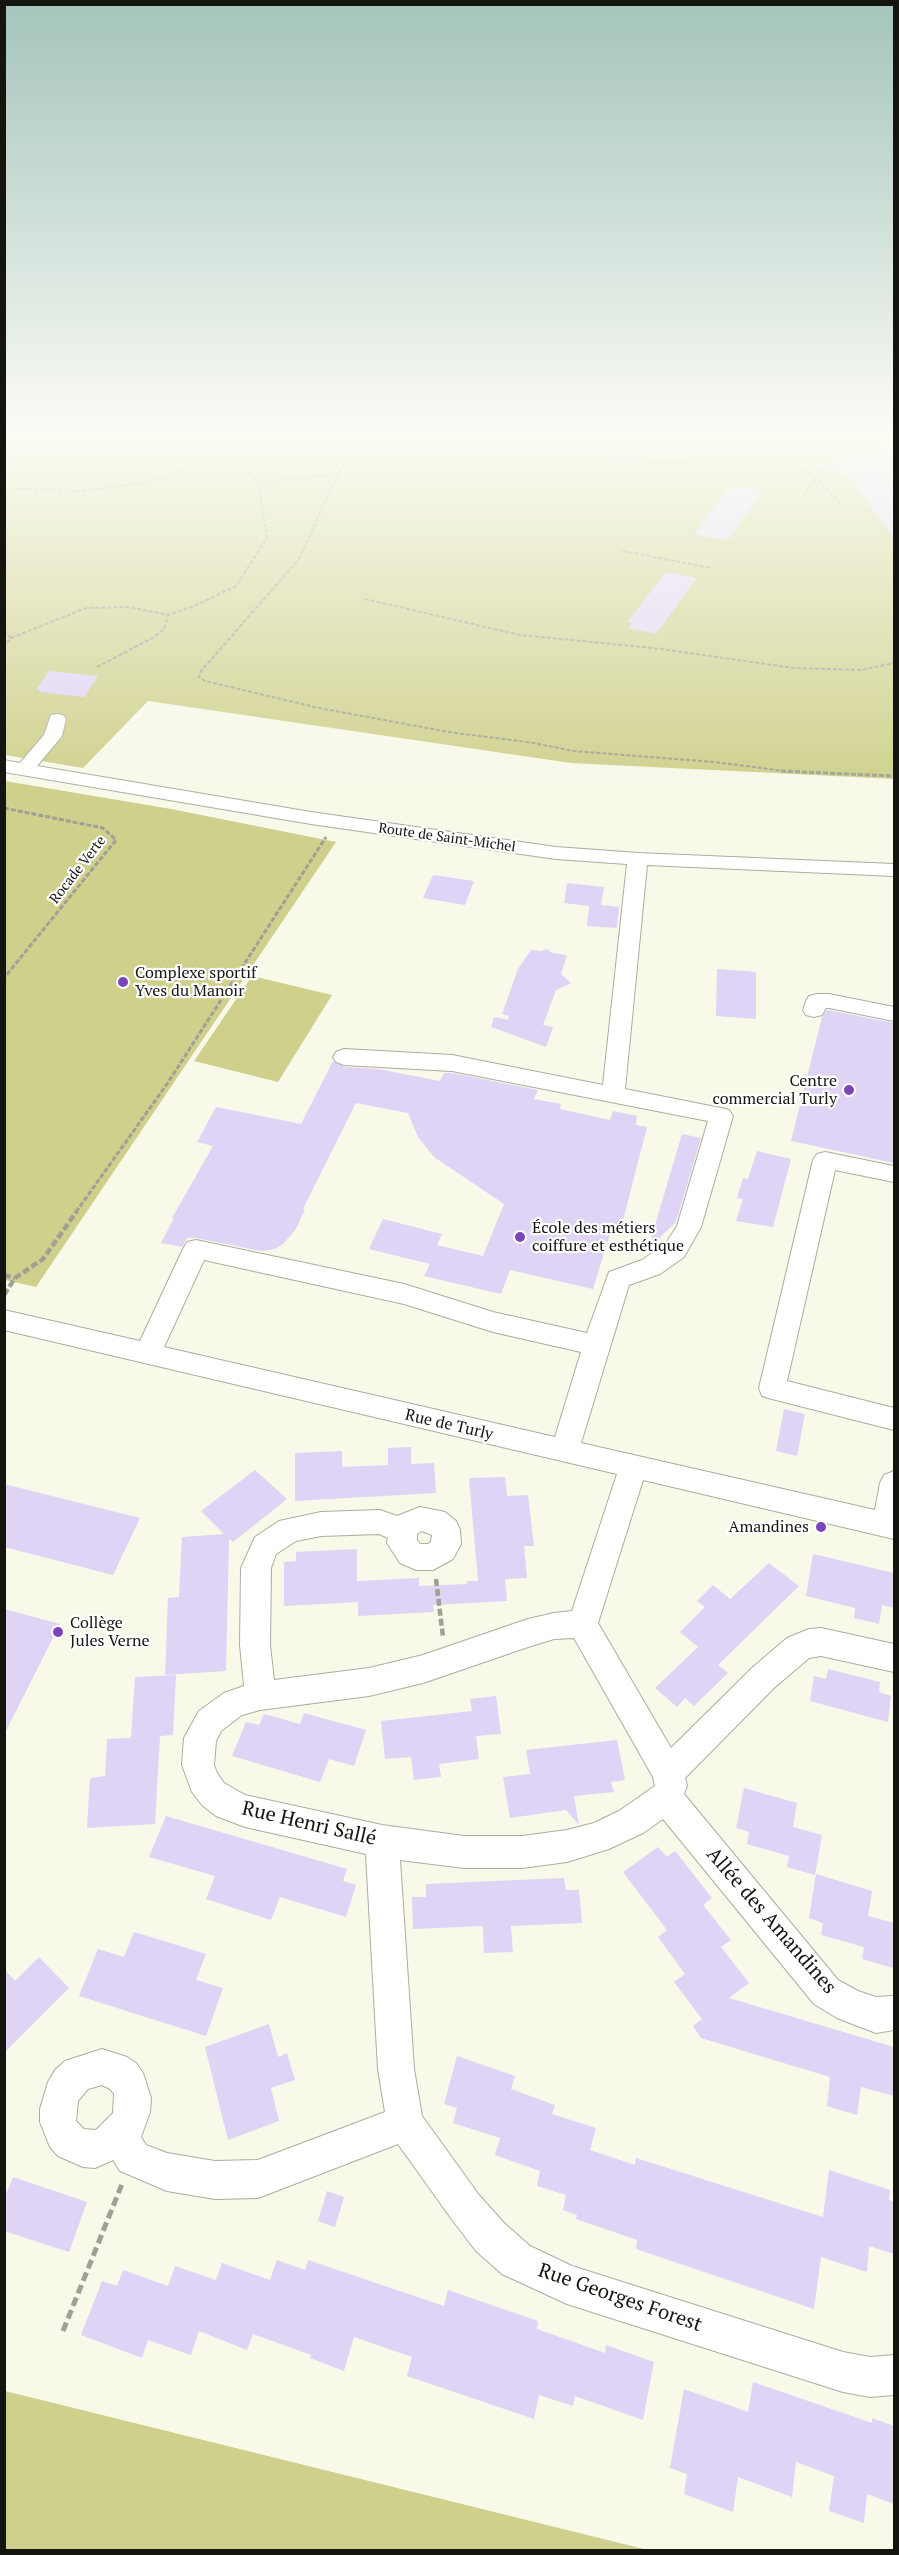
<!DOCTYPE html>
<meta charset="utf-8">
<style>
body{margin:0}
#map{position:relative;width:899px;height:2555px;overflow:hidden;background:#f8f9e9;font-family:"PT Serif",serif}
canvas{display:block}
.frame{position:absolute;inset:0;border:6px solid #151510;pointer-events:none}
</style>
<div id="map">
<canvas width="899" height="2555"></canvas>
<div class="frame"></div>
</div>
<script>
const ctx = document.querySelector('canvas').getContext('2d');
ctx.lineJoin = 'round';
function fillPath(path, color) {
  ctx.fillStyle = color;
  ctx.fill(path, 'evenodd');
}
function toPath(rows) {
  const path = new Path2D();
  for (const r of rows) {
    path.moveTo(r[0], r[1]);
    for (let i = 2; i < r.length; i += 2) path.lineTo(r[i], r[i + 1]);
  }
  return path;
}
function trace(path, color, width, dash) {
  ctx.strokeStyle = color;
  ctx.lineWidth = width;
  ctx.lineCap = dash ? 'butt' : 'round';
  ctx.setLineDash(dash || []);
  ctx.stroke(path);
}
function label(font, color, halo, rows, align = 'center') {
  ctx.font = font + ' "PT Serif",serif';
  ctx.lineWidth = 4.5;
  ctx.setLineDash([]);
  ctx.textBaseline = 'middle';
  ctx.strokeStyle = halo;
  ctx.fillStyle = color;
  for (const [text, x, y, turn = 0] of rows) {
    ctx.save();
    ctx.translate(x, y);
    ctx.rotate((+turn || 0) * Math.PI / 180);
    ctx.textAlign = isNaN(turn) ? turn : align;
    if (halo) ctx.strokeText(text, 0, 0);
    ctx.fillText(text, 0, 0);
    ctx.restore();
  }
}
fillPath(toPath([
 [4,437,894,437,894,779,571,763,148,701,83,768,5,755],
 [5,781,171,809,336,842,36,1287,5,1280],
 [252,976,332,995,278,1082,194,1061],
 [4,2391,5,2391,648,2550,5,2550]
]), '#ced08b');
fillPath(toPath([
 [894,440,894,539,847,474,823,467],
 [735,486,763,491,729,539,725,541,694,534,728,489,732,490],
 [666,572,697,578,656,634,628,628,632,623,627,622],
 [49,671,98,676,84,697,39,692,40,690,36,690],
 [433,875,474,881,465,905,423,898],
 [567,883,604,887,601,905,619,907,617,928,587,926,589,906,564,903],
 [547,949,552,953,567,955,561,974,571,983,556,990,543,1025,553,1027,546,1047,491,1027,494,1017,508,1020,509,1016,502,1014,518,969,531,950,541,951],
 [717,969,756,972,756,1019,716,1016],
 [827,1010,894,1023,894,1163,791,1141,822,1017],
 [333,1061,344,1067,378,1069,440,1081,444,1073,452,1073,538,1090,534,1099,561,1104,560,1109,610,1120,613,1111,637,1116,636,1125,647,1127,619,1236,610,1234,593,1289,510,1270,501,1294,424,1276,430,1264,369,1249,383,1219,442,1234,437,1245,483,1256,504,1204,434,1157,418,1137,408,1113,356,1103,303,1209,305,1209,296,1229,283,1244,275,1249,261,1251,196,1238,187,1238,182,1247,161,1243,174,1218,172,1218,213,1146,197,1142,216,1107,301,1124],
 [682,1134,701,1138,676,1222,648,1249],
 [757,1151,791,1159,773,1227,736,1221,743,1199,737,1198,743,1178,748,1179],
 [784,1409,805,1414,797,1456,776,1451],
 [411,1447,411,1464,434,1463,436,1493,295,1501,295,1453,342,1451,342,1467,388,1465,388,1448],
 [255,1470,287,1499,233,1542,229,1539,226,1671,165,1675,168,1598,179,1597,182,1537,224,1534,201,1511],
 [505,1477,507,1496,528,1495,534,1546,524,1546,527,1578,505,1579,507,1601,433,1605,434,1612,358,1616,358,1602,284,1606,284,1562,296,1561,296,1552,357,1549,357,1581,419,1578,419,1586,467,1584,467,1581,478,1581,469,1478],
 [4,1484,140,1518,113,1575,4,1547],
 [813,1554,894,1573,894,1608,882,1605,879,1624,854,1618,855,1608,806,1596],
 [769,1563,799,1586,718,1665,728,1673,694,1706,685,1698,677,1707,655,1688,698,1647,680,1632,705,1607,697,1601,713,1585,730,1599],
 [4,1609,60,1624,4,1735],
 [828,1669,880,1682,879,1692,891,1696,888,1722,810,1701,814,1676,826,1679],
 [176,1675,173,1735,160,1736,155,1824,87,1828,90,1778,105,1776,107,1739,131,1738,135,1677],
 [496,1696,501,1734,476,1736,479,1759,439,1764,441,1777,414,1780,411,1757,385,1759,381,1721,472,1711,470,1699],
 [304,1713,366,1730,354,1766,329,1759,320,1782,232,1756,246,1722,259,1725,264,1714,300,1724],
 [617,1740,625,1780,611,1782,614,1792,574,1796,579,1825,566,1810,510,1818,503,1777,530,1774,526,1750],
 [744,1788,797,1803,793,1827,822,1835,815,1875,787,1867,789,1856,747,1844,749,1832,736,1828],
 [166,1816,347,1869,343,1881,356,1885,346,1917,280,1897,271,1920,206,1899,215,1876,149,1857],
 [658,1847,667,1857,675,1851,712,1898,703,1905,731,1940,721,1947,749,1983,729,1998,894,2047,894,2096,861,2087,857,2115,827,2106,830,2077,701,2038,693,2026,702,2019,674,1982,685,1974,658,1937,667,1930,623,1872],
 [816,1874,872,1891,868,1916,894,1923,893,1968,862,1959,864,1947,821,1935,823,1923,809,1918],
 [564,1878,566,1890,579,1890,582,1923,511,1926,513,1952,484,1953,483,1926,413,1929,412,1897,426,1897,426,1884],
 [134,1932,206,1954,196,1980,223,1988,206,2036,79,1996,98,1949,124,1957],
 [39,1957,69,1988,4,2053,4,1969,15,1981],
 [269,2024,278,2057,287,2053,295,2080,271,2088,279,2121,228,2140,205,2047],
 [457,2056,515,2076,511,2089,555,2105,552,2114,596,2128,590,2150,635,2165,636,2158,823,2217,829,2170,890,2190,889,2200,894,2202,894,2254,869,2246,867,2272,821,2257,814,2309,636,2249,637,2240,576,2219,577,2215,563,2210,566,2195,537,2186,540,2171,495,2155,500,2138,453,2123,457,2108,444,2104],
 [13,2177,87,2202,69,2252,4,2231,4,2199],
 [327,2191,344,2197,335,2227,318,2221],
 [277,2260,305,2270,308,2260,444,2306,448,2290,538,2321,537,2329,605,2353,606,2345,654,2362,643,2420,575,2396,573,2406,539,2395,534,2419,407,2376,412,2357,354,2337,344,2371,310,2358,311,2355,253,2334,247,2350,199,2331,191,2355,148,2340,142,2358,81,2335,102,2281,117,2286,123,2270,168,2286,175,2266,216,2280,222,2263,270,2280],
 [753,2382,872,2423,872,2418,894,2426,894,2504,867,2494,864,2523,829,2511,834,2476,796,2462,792,2497,738,2477,733,2512,684,2494,687,2474,670,2468,684,2389,748,2412]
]), '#dfd3f6');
const minor = toPath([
 [57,714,63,715,66,719,62,736,37,766,311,812,556,847,638,853,894,864,894,876,647,865,625,1089,721,1108,729,1110,733,1116,701,1227,684,1257,660,1274,629,1285,581,1443,875,1510,880,1483,884,1475,894,1471,894,1539,643,1480,598,1623,671,1748,752,1668,787,1638,809,1629,821,1628,894,1644,894,1672,821,1656,809,1658,774,1688,685,1778,687,1786,684,1794,838,1980,858,1991,876,1997,894,1996,894,2030,876,2033,837,2018,814,2004,663,1819,643,1833,609,1849,567,1862,522,1868,464,1868,400,1860,414,2069,422,2116,479,2195,504,2223,530,2246,572,2266,843,2352,870,2357,894,2355,894,2395,870,2397,843,2392,567,2304,502,2274,476,2251,453,2221,398,2144,258,2198,215,2199,167,2191,120,2171,113,2160,95,2168,83,2167,58,2156,50,2147,40,2122,40,2109,48,2082,55,2070,65,2061,102,2049,127,2057,136,2063,143,2073,151,2098,150,2112,141,2137,146,2145,167,2153,215,2161,258,2160,385,2112,378,2069,366,1854,245,1827,216,1816,202,1805,192,1792,182,1765,184,1738,199,1711,224,1693,244,1686,240,1645,241,1568,255,1537,279,1521,321,1512,380,1510,397,1516,420,1507,445,1512,456,1521,460,1530,461,1544,453,1559,433,1570,416,1570,400,1563,387,1543,388,1538,379,1534,321,1536,296,1541,276,1554,271,1568,270,1645,274,1680,369,1668,423,1655,528,1619,554,1613,572,1611,617,1474,4,1330,4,1310,140,1341,183,1249,187,1242,196,1240,404,1284,493,1312,587,1333,609,1272,642,1260,666,1243,677,1226,708,1121,452,1071,344,1065,336,1062,333,1057,336,1052,344,1049,452,1055,603,1085,627,864,556,859,311,824,4,772,4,760,20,763,44,735,51,715,57,714],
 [204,1260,404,1304,493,1332,581,1352,555,1437,164,1347,204,1260],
 [422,1531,432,1535,431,1542,428,1544,420,1544,417,1540,417,1534,422,1531],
 [574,1638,653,1777,655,1786,619,1811,594,1823,567,1830,522,1836,464,1836,382,1825,245,1795,224,1783,217,1773,214,1765,216,1741,221,1731,242,1715,260,1710,369,1696,423,1683,528,1647,554,1639,574,1638],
 [102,2085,110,2089,114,2094,113,2113,96,2130,84,2129,76,2121,78,2101,88,2089,102,2085],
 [817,994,829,994,894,1007,894,1021,829,1008,826,1008,822,1015,814,1017,806,1015,803,1010,806,1001,809,996,817,994],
 [825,1152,894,1166,894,1182,835,1170,787,1381,894,1408,894,1430,772,1399,762,1396,759,1388,813,1160,817,1154,825,1152]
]);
trace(minor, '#acad9f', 2);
trace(toPath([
 [438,437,368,445,355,450,338,474,299,559,201,671,199,677,205,681,319,708,449,732,534,743,573,751,714,762,792,772],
 [544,437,602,454,657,463,684,463,750,453],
 [674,437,746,451],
 [832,437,881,446],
 [788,460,816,478,841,504],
 [615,467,641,437],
 [258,483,338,474],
 [4,488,83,491,148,482,183,471,224,445],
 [803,497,845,437],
 [623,551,711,568],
 [365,599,520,635,653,648,794,668,861,670,894,663],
 [4,631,11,638,4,646],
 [11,638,86,608,129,607,168,615,192,607,236,586,267,538,258,483,231,450,215,437],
 [97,667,154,637,164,629,168,615]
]), '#a0a095', 2, [4, 2]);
trace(toPath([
 [781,771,894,776],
 [4,808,103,828,116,840,4,978],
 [76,1212,167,1084,326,837]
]), '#a0a095', 3, [5, 2]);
trace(toPath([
 [4,1275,15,1278],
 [4,1295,15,1278,43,1259,77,1211],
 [436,1579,443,1637]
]), '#a0a095', 4.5, [7, 3]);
trace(toPath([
 [63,2331,122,2184]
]), '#a0a095', 5, [9, 4.5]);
fillPath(minor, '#fff');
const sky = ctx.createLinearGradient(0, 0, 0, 795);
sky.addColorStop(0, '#a3c4bc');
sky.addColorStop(0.55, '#fcfcf5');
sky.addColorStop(1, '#fcfcf500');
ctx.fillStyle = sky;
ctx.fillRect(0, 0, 899, 795);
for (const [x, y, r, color] of [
 [123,982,6,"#7b44bb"],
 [849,1090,6,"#7b44bb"],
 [520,1237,6,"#7b44bb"],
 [821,1527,6,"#7b44bb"],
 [58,1632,6,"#7b44bb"]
]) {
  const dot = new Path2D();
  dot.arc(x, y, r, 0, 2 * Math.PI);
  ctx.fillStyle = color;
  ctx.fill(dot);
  trace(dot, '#fff', 2);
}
label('14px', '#151510', '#fff', [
 ["Route de Saint-Michel",447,838,8],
 ["Rocade Verte",78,870,-52]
]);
label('16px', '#151510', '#fff', [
 ["Complexe sportif",135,973],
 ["Yves du Manoir",135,991],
 ["Centre",837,1081,"right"],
 ["commercial Turly",837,1099,"right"],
 ["École des métiers",532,1228],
 ["coiffure et esthétique",532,1246],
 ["Amandines",809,1527,"right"],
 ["Collège",70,1623],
 ["Jules Verne",70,1641]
], 'left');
label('16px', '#151510', '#fff', [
 ["Rue de Turly",449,1425,13]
]);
label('20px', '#151510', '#fff', [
 ["Rue Henri Sallé",309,1824,13],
 ["Allée des Amandines",771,1921,49],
 ["Rue Georges Forest",620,2298,19]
]);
</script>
